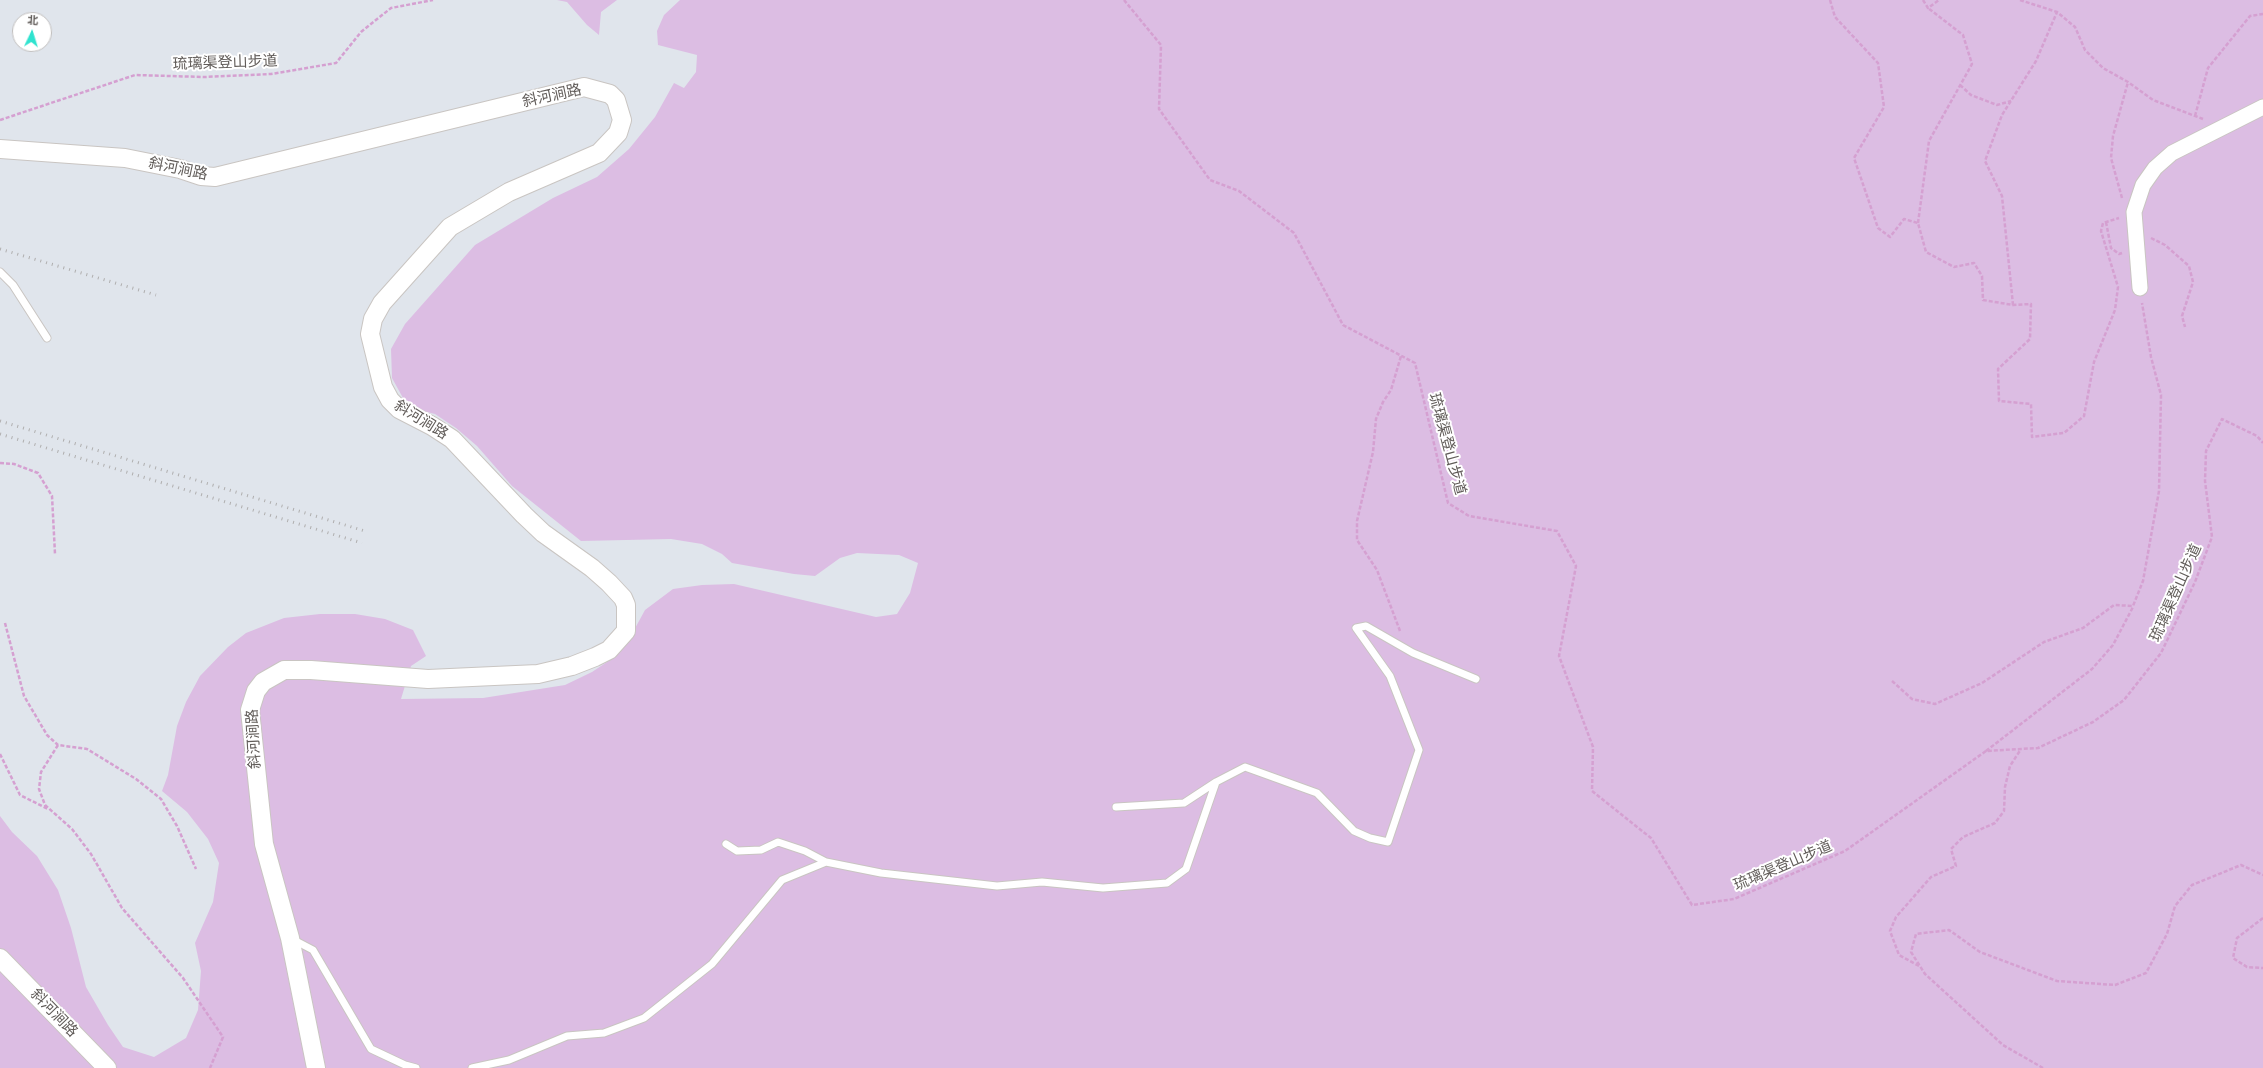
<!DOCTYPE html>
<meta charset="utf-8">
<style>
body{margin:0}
#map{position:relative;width:2263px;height:1068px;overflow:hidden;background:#e0e5ec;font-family:Karla,"Noto Sans SC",sans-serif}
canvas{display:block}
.north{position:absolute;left:12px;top:12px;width:40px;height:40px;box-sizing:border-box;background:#fff;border:1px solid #c0bebd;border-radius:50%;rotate:4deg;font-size:11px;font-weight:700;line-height:16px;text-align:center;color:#615c59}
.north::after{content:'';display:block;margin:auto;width:14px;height:18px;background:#2fe3cf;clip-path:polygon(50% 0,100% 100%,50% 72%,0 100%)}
</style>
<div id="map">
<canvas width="2263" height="1068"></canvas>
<div class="north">北</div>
</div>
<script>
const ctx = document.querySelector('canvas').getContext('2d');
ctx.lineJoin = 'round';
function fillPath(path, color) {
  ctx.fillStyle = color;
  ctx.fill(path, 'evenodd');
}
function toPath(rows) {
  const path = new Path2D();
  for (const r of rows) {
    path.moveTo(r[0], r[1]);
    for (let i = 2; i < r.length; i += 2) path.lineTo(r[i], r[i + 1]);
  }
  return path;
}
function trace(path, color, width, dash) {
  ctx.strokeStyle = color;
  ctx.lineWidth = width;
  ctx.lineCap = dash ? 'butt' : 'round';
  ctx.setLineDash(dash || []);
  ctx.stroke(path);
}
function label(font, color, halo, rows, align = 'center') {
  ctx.font = font + ' Karla,"Noto Sans SC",sans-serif';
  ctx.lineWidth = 4;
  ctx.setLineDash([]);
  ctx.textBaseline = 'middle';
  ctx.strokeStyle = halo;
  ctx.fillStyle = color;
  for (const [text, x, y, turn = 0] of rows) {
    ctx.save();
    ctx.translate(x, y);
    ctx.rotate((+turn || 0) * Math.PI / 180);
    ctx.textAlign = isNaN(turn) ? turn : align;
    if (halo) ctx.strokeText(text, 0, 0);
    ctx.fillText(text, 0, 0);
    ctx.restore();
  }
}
fillPath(toPath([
 [557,0,617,0,601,12,599,35,587,25,567,2],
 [680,0,2263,0,2263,1068,0,1068,0,816,12,832,37,856,58,890,71,928,86,987,108,1025,123,1047,154,1057,186,1038,198,1010,201,971,195,943,213,902,219,863,208,839,187,812,162,791,168,775,177,726,186,702,200,676,228,647,246,633,284,618,320,614,355,614,385,619,413,630,426,656,411,666,401,699,483,698,565,685,592,672,613,658,627,643,645,610,673,589,702,585,734,584,876,617,897,614,910,593,918,563,899,555,857,553,840,558,815,576,794,574,732,563,722,554,702,544,671,539,581,541,512,486,477,446,456,428,435,414,408,407,392,378,391,349,405,324,475,245,553,198,597,177,629,149,655,117,674,83,684,88,696,72,697,55,658,45,657,31,664,15]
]), '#dcbde3');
const service = toPath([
 [0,272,13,285,47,338],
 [1116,807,1184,803,1216,782],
 [726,844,737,851,761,850,778,842,805,851,826,862],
 [292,939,313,950,371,1049,405,1065,416,1068],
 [472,1068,509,1060,567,1036,604,1033,644,1018,712,964,782,880,826,862,881,873,997,886,1042,882,1103,888,1167,883,1186,869,1216,782,1245,767,1317,793,1354,831,1370,838,1388,842,1419,750,1390,676,1356,628,1366,626,1413,653,1476,679]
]);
const minor = toPath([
 [2140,288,2134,212,2143,185,2155,168,2172,153,2263,107]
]);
const tertiary = toPath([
 [0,149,125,158,180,169,201,176,215,177,584,87,610,94,616,100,622,120,618,133,599,153,509,192,450,227,382,303,373,319,370,334,383,387,390,400,399,409,432,426,452,439,524,515,543,533,592,568,609,583,623,598,626,605,626,631,609,650,595,657,572,666,538,674,428,679,311,670,284,670,263,682,256,691,250,710,264,844,290,938,316,1068],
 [0,958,107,1068]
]);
trace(service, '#c9c5c2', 9);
trace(minor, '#c9c5c2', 17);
trace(tertiary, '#c9c5c2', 20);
trace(toPath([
 [1124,0,1161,45,1159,109,1210,180,1239,191,1294,233,1343,325,1415,363,1448,503,1469,516,1557,531,1576,566,1559,656,1593,747,1592,791,1651,838,1692,905,1734,899,1845,851,1986,751,2038,748,2093,722,2124,700,2161,653,2195,582,2212,537,2205,481,2206,451,2222,419,2257,436,2263,443],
 [1830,0,1835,17,1878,63,1884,107,1854,158,1878,228,1890,237,1904,219,1918,223,1926,252,1954,267,1974,263,1982,276,1983,300,2013,305,2031,304,2030,339,1998,369,1999,401,2031,404,2032,437,2064,433,2084,416,2094,362,2115,310,2118,287,2101,231,2103,223,2119,218],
 [1923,0,1928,8,1939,0],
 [2020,0,2057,12,2075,27,2085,50,2103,68,2128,82,2153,100,2203,119],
 [1960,85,1971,95,1997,105,2011,101],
 [2195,116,2208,68,2250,16,2263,14],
 [0,120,135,75,204,77,271,74,336,63,361,32,391,8,433,0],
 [2122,198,2111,158,2113,136,2128,82],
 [2106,222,2111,248,2119,254,2122,253],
 [1918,223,1929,141,1972,64,1963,35,1928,8],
 [2151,238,2165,245,2189,266,2193,282,2182,316,2185,327],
 [2013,305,2002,196,1985,161,2002,115,2036,61,2057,12],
 [0,463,14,464,38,473,52,496,55,554],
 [5,623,24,696,47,735,58,745,87,749,136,779,161,799,177,826,196,869],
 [1400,631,1377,570,1357,540,1357,521,1373,452,1376,419,1383,402,1391,390,1401,356],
 [1892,681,1912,699,1935,704,1982,683,2044,642,2083,628,2114,605,2133,606,2143,581,2159,491,2161,395,2151,357,2142,303],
 [58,745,41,772,39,789,45,805,72,829,91,854,122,908,183,978,223,1037,210,1068],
 [1986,751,2092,669,2113,645,2133,607],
 [0,754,20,795,48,809],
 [2263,918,2237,938,2233,958,2247,967,2263,968],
 [1919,966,1899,955,1890,931,1896,917,1931,877,1956,866,1951,849,1963,837,1995,823,2004,811,2005,787,2010,766,2021,749],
 [2043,1068,2003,1045,1925,974,1911,952,1916,934,1949,930,1980,952,2057,981,2115,985,2146,973,2167,934,2175,906,2192,885,2241,865,2263,875]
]), '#d5a0d1', 2.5, [4, 2]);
trace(service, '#fff', 7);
trace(minor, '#fff', 15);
trace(tertiary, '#fff', 18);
trace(toPath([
 [0,249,156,295],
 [0,421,365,531],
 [0,434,362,543]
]), '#afaeae', 3, [1, 5]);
label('15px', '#615c59', '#fff', [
 ["琉璃渠登山步道",225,63,-2],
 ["斜河涧路",552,96,-12],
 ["斜河涧路",178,169,12],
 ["斜河涧路",421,420,32],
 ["琉璃渠登山步道",1447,444,75],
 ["琉璃渠登山步道",2176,593,-66],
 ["斜河涧路",254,739,-93],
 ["琉璃渠登山步道",1783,866,-23],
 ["斜河涧路",54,1013,46]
]);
</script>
